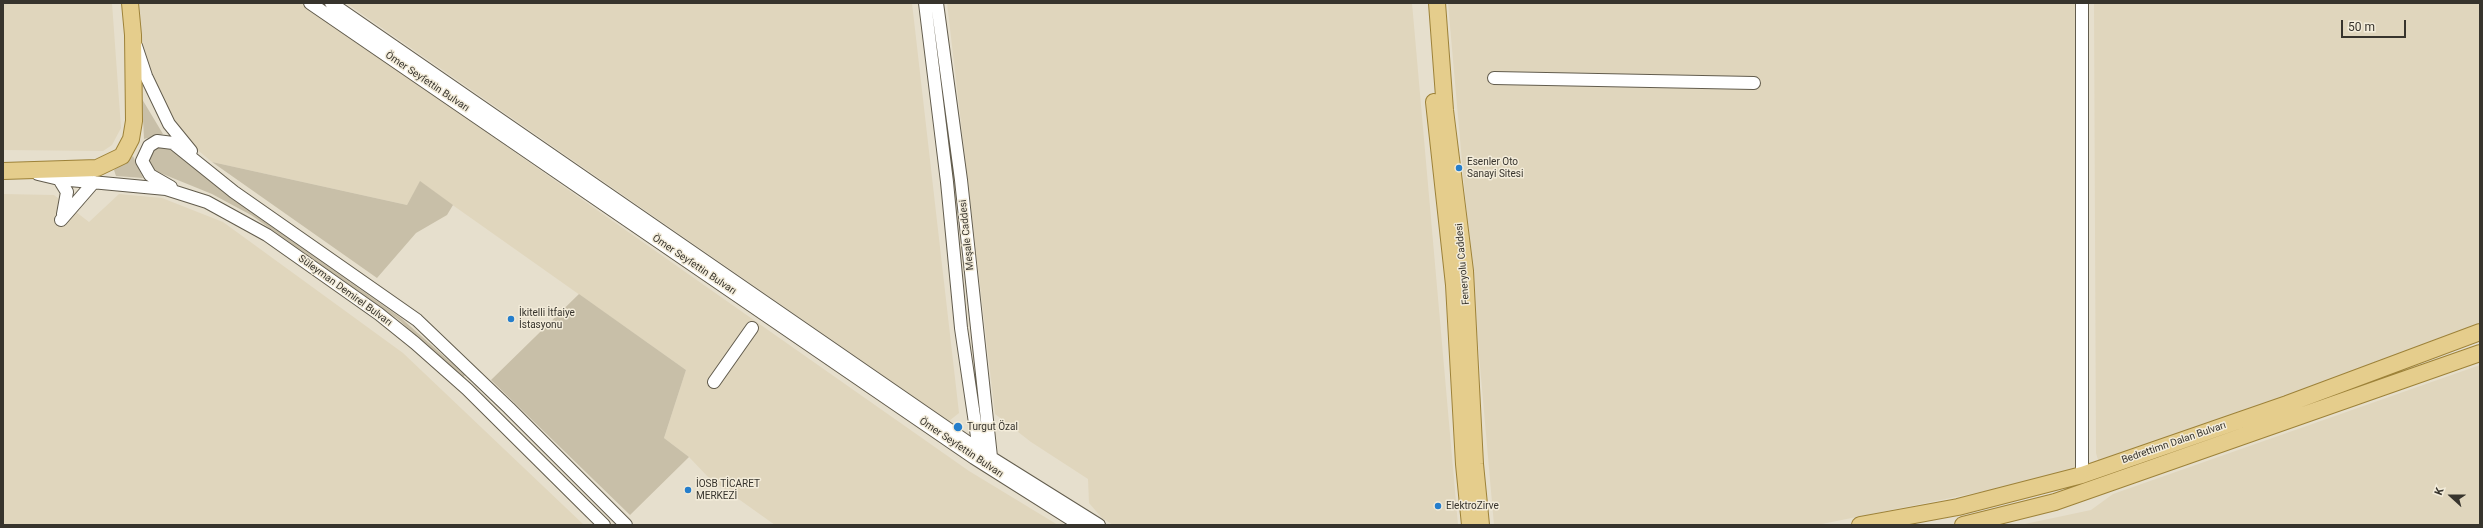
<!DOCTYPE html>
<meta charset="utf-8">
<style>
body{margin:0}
#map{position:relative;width:2483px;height:528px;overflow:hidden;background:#e6dfcd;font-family:Roboto,sans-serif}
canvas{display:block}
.frame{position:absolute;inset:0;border:4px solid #37342d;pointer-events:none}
.north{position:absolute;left:2431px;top:476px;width:40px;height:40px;-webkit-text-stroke:3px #f3ecda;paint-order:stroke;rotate:291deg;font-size:11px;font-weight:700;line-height:16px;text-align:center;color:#37342d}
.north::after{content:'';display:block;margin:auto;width:14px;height:18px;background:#37342d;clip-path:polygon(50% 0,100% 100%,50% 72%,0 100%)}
.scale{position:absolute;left:2341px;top:20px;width:65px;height:18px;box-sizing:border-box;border:2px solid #37342d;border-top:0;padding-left:5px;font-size:12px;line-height:14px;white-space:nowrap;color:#37342d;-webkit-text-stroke:3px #f3ecda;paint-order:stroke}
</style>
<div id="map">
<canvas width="2483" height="528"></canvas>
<div class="frame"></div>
<div class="north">K</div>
<div class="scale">50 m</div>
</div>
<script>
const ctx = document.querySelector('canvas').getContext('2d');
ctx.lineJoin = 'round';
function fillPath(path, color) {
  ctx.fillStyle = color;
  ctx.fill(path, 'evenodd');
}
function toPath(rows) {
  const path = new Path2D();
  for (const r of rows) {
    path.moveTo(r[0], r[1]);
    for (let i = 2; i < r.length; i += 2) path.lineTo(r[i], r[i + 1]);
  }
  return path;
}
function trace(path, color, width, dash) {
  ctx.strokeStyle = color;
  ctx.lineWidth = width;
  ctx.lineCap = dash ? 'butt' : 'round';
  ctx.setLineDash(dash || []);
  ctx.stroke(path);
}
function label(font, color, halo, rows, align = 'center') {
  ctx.font = font + ' Roboto,sans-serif';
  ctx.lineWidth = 3;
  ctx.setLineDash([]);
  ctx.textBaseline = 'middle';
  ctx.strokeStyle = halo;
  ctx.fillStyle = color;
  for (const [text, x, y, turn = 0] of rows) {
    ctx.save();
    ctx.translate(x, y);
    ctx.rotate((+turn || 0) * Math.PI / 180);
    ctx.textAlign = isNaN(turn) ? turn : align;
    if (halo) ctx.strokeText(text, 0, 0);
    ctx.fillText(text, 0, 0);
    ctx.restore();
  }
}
fillPath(toPath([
 [3,3,112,3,121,128,112,145,103,151,3,150],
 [134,3,302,3,969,471,1058,525,775,525,709,478,689,457,664,438,686,370,420,182,407,205,212,162,194,147,161,106,139,61],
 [346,3,912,3,959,413,949,421],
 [947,3,1412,3,1458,525,1113,525,1102,518,1089,503,1088,479,1031,442,995,414],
 [1448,3,2077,3,2078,462,2075,469,2069,474,1817,525,1494,525],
 [2094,3,2480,3,2480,328,2105,462,2098,460,2096,453],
 [3,194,54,195,89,222,119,194,162,198,223,222,403,353,584,525,3,525],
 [2480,365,2480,525,2020,525,2091,510,2113,494]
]), '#e0d6bd');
fillPath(toPath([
 [142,99,163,134,144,139],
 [168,144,255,215,401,318,465,375,462,379,399,320,251,215,212,194,148,168,147,154,152,148],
 [133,156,143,178,116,176,114,170],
 [212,162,407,205,420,181,453,205,447,215,416,233,377,278],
 [579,294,686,370,664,438,689,457,630,515,491,380]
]), '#c8bfa8');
const minor = toPath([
 [310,3,974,458,1080,525],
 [331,3,979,450,1099,525],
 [925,3,947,182,961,328,979,450,977,454],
 [937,3,961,180,991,457,989,461],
 [136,46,146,76,169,124,191,151],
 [1494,78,1754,83],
 [38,174,59,179,166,189,207,202,267,235,379,314,415,343,467,389,604,525],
 [59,179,67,192,63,214],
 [171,187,150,175,142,161,149,146,157,141,173,143,234,192,417,320,509,408,626,525],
 [61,220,94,182],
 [714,382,752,328],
 [2082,475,2082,3]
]);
const major = toPath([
 [1437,3,1445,110,1465,271,1475,464,1481,525],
 [1434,102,1454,285,1464,464,1470,525],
 [3,171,97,168,122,156,131,139,134,121,133,35,130,3],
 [1860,525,1958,507,2082,475,2287,404,2480,332],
 [1963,525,2055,502,2480,353]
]);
trace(minor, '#625c4d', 14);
trace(major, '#9d8239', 18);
trace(minor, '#fff', 12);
trace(major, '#e5cd8c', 16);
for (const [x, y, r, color] of [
 [1459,168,4,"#257ecc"],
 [511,319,4,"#257ecc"],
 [958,427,5,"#257ecc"],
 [688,490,4,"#257ecc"],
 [1438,506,4,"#257ecc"]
]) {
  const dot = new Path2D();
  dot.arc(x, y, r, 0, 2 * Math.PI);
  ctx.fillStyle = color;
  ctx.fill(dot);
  trace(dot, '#f3ecda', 1.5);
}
label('10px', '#37342d', '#f3ecda', [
 ["Ömer Seyfettin Bulvarı",427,82,34],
 ["Meşale Caddesi",967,235,-96],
 ["Feneryolu Caddesi",1463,264,-95],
 ["Ömer Seyfettin Bulvarı",694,265,34],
 ["Süleyman Demirel Bulvarı",345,291,36],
 ["Bedrettimn Dalan Bulvarı",2174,443,-19],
 ["Ömer Seyfettin Bulvarı",961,448,34]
]);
label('10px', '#37342d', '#f3ecda', [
 ["Esenler Oto",1467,162],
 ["Sanayi Sitesi",1467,174],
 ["İkitelli İtfaiye",519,313],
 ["İstasyonu",519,325],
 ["Turgut Özal",967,427],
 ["İOSB TİCARET",696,484],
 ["MERKEZİ",696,496],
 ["ElektroZirve",1446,506]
], 'left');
</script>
